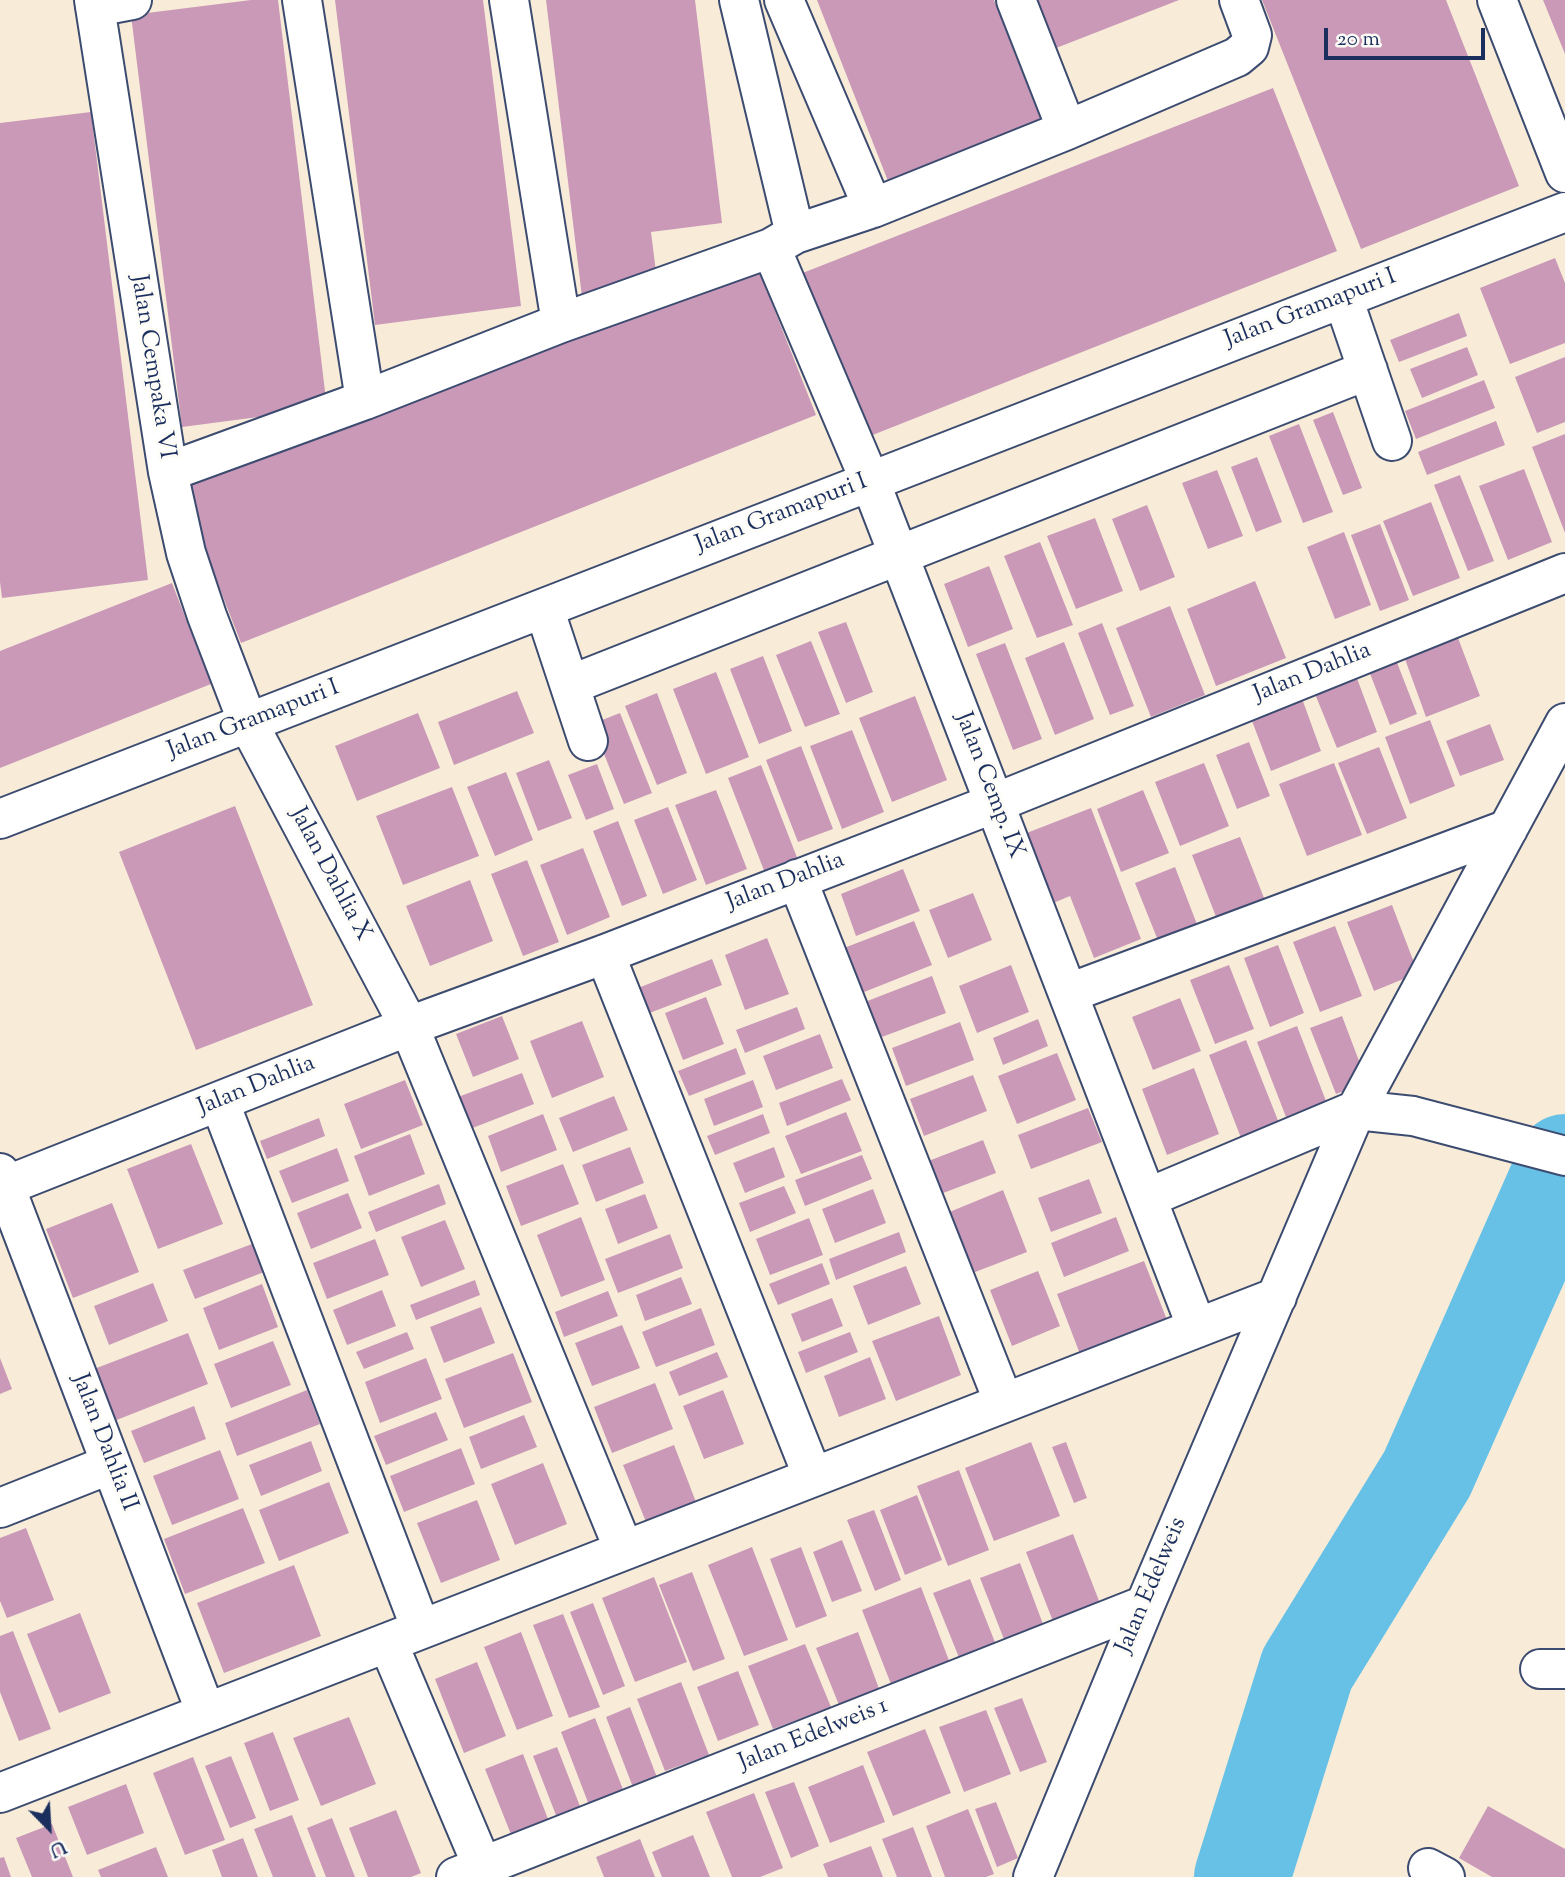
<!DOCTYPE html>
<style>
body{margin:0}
#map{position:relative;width:1565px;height:1877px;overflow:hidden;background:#f8ecd9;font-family:"Sorts Mill Goudy",serif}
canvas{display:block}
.north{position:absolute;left:14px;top:1793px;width:70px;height:70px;-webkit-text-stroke:5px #fdfcf7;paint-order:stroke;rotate:156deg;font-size:19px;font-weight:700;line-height:28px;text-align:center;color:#1b2f5e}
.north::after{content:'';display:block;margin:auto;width:24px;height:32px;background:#1b2f5e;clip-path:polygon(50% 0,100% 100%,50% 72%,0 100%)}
.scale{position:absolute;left:1324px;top:28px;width:161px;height:32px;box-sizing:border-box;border:4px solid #1b2f5e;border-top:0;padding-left:9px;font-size:21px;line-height:24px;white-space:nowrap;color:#1b2f5e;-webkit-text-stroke:5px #fdfcf7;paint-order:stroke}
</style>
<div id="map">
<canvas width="1565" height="1877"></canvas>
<div class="north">U</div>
<div class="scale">20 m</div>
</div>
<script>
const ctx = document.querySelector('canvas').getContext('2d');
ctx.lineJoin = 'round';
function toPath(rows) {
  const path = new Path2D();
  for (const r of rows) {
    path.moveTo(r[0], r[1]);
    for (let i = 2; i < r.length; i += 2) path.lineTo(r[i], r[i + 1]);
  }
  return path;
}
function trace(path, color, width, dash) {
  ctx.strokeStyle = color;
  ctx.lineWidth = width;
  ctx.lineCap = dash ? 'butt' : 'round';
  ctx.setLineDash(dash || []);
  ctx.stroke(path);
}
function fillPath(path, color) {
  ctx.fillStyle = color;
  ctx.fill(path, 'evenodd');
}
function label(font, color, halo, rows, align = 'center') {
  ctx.font = font + ' "Sorts Mill Goudy",serif';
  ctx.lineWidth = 6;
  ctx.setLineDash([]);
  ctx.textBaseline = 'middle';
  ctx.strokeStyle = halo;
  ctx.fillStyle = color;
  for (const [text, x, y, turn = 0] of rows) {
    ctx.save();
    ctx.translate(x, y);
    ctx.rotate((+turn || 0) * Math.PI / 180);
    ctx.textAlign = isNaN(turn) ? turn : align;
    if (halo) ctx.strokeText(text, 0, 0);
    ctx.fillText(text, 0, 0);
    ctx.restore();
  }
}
trace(toPath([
 [1242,1877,1307,1669,1427,1474,1565,1162]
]), '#67c0e5', 96);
fillPath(toPath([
 [251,0,278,0,327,408,182,427,131,15],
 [335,0,483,0,521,306,375,325],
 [546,0,695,0,722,223,651,232,658,288,582,297],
 [817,0,994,0,1041,120,888,181],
 [1026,0,1179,0,1046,52],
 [1262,0,1446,0,1519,186,1361,249],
 [1543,0,1565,0,1565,54],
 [1273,88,1337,251,860,440,795,276],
 [91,112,148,580,2,598,0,582,0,123],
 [754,258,816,415,241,643,179,484],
 [1555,258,1565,283,1565,343,1510,364,1480,288],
 [1459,313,1467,336,1399,362,1390,340],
 [1467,347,1478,375,1422,398,1410,369],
 [1565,357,1565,422,1537,433,1515,377],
 [1484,380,1495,408,1416,439,1405,411],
 [1333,412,1362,488,1343,495,1313,420],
 [1496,421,1505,445,1427,475,1418,452],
 [1299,424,1333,512,1303,523,1269,436],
 [1565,434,1565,533,1532,447],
 [1257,457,1282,522,1256,532,1231,467],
 [1524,469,1552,542,1508,560,1479,486],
 [1217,470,1243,536,1208,549,1182,483],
 [1460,475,1494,561,1468,571,1434,485],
 [1431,502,1460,578,1413,596,1383,521],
 [1147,505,1175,577,1140,591,1112,519],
 [1095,518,1123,591,1076,609,1047,536],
 [1380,524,1409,600,1380,611,1351,535],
 [1344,532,1371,605,1335,619,1307,547],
 [1040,542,1073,625,1037,638,1004,556],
 [989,566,1013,629,968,647,944,584],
 [1255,581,1286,658,1216,686,1187,609],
 [172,583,211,684,0,768,0,651],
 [1170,606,1205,695,1151,717,1116,628],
 [846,622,873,692,846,703,818,632],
 [1102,623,1134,706,1110,715,1078,633],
 [1458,638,1480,696,1426,717,1405,659],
 [811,641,840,714,805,727,776,655],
 [1064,642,1094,719,1055,735,1025,658],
 [1005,643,1042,739,1013,750,976,654],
 [763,656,792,731,759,744,730,669],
 [1396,660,1417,714,1390,725,1369,671],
 [716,672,749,757,706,774,673,689],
 [1355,673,1377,732,1337,748,1313,689],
 [517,691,534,733,454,765,438,722],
 [657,693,687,773,657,785,625,706],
 [1300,693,1321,751,1271,771,1249,713],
 [915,696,947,780,892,802,859,718],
 [418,713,440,768,357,801,335,746],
 [620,713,652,793,624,804,592,724],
 [1430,720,1455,786,1410,804,1385,737],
 [1490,724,1504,760,1460,776,1446,741],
 [852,730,884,812,842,829,810,746],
 [1249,742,1270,796,1237,809,1216,755],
 [801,746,833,829,798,842,766,760],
 [1379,747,1407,818,1367,834,1338,763],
 [549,760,572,818,538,831,516,773],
 [1204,763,1229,826,1180,846,1155,782],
 [1334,763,1362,835,1307,856,1279,784],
 [597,764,614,809,586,820,568,775],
 [761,765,798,860,765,873,728,778],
 [506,772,533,840,495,856,467,787],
 [452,787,479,856,403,885,376,816],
 [716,790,747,869,706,885,675,805],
 [1143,790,1169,853,1121,872,1097,809],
 [235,806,313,1005,196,1050,119,852],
 [668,807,697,880,663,894,634,820],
 [1091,808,1141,939,1094,958,1070,896,1046,906,1019,836],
 [618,821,647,896,622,906,593,831],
 [1240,837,1268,908,1220,927,1192,855],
 [583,848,610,917,567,935,540,865],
 [527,860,559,942,523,956,491,874],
 [1175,867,1198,927,1159,943,1135,883],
 [903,869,920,911,856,936,841,894],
 [470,880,493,941,430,966,406,906],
 [973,893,992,940,948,958,929,910],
 [1392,905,1418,973,1374,991,1347,922],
 [914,921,932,965,849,998,831,953],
 [1335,926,1362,996,1320,1012,1293,942],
 [767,938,789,994,745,1010,725,955],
 [1278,945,1304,1013,1270,1027,1244,958],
 [712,959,722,985,647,1014,638,988],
 [1011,965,1029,1012,977,1033,959,986],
 [1229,965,1254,1029,1215,1044,1190,980],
 [932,976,946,1013,871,1041,857,1005],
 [706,997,724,1044,683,1060,665,1013],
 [1180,998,1201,1051,1153,1070,1132,1017],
 [797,1007,805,1029,745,1053,736,1030],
 [502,1016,519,1059,473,1077,456,1034],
 [1342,1016,1367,1082,1336,1094,1310,1028],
 [1038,1019,1048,1046,1003,1065,993,1038],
 [582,1021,604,1077,552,1098,530,1041],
 [960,1022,974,1060,906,1086,892,1048],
 [1297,1026,1326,1101,1286,1117,1257,1042],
 [820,1034,833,1068,776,1090,763,1056],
 [1246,1040,1279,1123,1241,1138,1209,1055],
 [736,1048,746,1074,689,1096,678,1071],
 [1057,1053,1076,1100,1017,1124,998,1076],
 [1194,1068,1219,1134,1167,1155,1142,1089],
 [522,1073,534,1104,470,1129,458,1097],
 [973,1075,987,1111,924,1136,910,1099],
 [842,1079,851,1100,787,1126,779,1103],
 [405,1080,423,1125,361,1149,344,1104],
 [753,1080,763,1107,714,1126,704,1099],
 [614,1096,628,1130,573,1152,559,1118],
 [1088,1108,1102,1142,1031,1169,1018,1135],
 [846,1112,862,1151,801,1174,785,1136],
 [543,1114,557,1150,501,1172,488,1136],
 [763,1114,770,1133,715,1155,707,1136],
 [319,1118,325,1136,267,1159,260,1141],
 [410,1134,425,1174,369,1196,354,1156],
 [983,1140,996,1173,930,1198,918,1165],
 [191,1144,223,1224,158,1249,127,1169],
 [630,1147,644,1183,596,1202,582,1165],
 [774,1147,785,1177,745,1193,733,1163],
 [337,1148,349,1181,292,1203,279,1171],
 [862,1155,872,1179,805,1206,795,1180],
 [563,1164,579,1204,521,1226,506,1186],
 [1089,1179,1102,1213,1051,1232,1038,1198],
 [439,1184,446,1204,376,1232,368,1212],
 [784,1186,796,1213,750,1232,739,1203],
 [873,1189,886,1223,835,1243,822,1209],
 [1003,1190,1027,1252,970,1274,947,1213],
 [348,1193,362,1228,311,1249,297,1213],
 [645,1194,658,1228,618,1244,605,1209],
 [112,1203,139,1272,73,1298,46,1229],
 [581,1217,605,1280,561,1297,537,1235],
 [1116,1217,1129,1251,1064,1277,1051,1243],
 [809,1218,823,1255,770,1275,756,1239],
 [445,1220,465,1269,421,1287,401,1237],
 [899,1232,906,1252,836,1280,829,1259],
 [670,1234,683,1268,618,1293,605,1259],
 [375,1239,389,1275,327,1299,313,1263],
 [252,1244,264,1272,195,1299,183,1270],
 [1144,1261,1167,1320,1080,1354,1057,1294],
 [822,1263,830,1284,778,1305,769,1284],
 [906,1266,921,1304,868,1325,853,1286],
 [1038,1271,1060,1326,1012,1346,990,1290],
 [681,1277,692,1304,645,1321,636,1295],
 [475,1280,480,1295,416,1320,410,1305],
 [153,1283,168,1321,109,1345,94,1306],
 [262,1284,278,1327,219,1350,203,1308],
 [382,1290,396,1326,347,1345,333,1310],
 [608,1291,618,1316,564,1337,555,1312],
 [832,1298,843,1326,802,1342,791,1314],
 [481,1307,495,1343,444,1363,430,1327],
 [701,1308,715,1345,656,1367,642,1332],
 [939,1316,961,1375,896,1401,872,1341],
 [622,1325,640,1368,592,1386,575,1343],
 [407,1332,414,1349,364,1369,356,1352],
 [850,1332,858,1352,806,1373,798,1352],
 [188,1333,208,1384,114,1421,94,1369],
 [273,1341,291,1385,231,1408,214,1364],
 [717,1352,728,1377,679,1396,669,1372],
 [513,1353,532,1402,464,1428,445,1379],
 [870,1357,886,1399,839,1417,824,1376],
 [0,1358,12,1389,0,1394],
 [426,1358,442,1399,380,1423,365,1382],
 [655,1383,673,1429,612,1453,594,1407],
 [307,1390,320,1424,237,1456,225,1423],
 [723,1390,744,1444,704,1459,683,1406],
 [194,1406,206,1439,144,1463,131,1431],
 [436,1412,448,1440,386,1465,374,1436],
 [524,1415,537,1447,481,1469,469,1437],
 [311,1441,322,1471,261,1496,249,1465],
 [1031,1442,1060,1516,994,1541,965,1468],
 [1066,1442,1087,1498,1074,1503,1052,1447],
 [674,1445,696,1502,646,1522,623,1465],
 [461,1448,475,1484,404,1512,390,1476],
 [220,1450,239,1499,172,1525,153,1476],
 [543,1463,567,1524,515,1545,491,1484],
 [959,1470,989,1550,948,1566,917,1486],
 [329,1482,349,1533,279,1561,259,1510],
 [917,1495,942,1560,905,1575,880,1510],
 [477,1500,500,1560,441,1583,417,1523],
 [243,1508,265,1563,185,1594,164,1539],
 [874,1510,901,1580,875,1591,847,1520],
 [26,1528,54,1600,7,1618,0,1601,0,1538],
 [1073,1534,1103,1611,1056,1629,1026,1552],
 [842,1540,862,1591,832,1602,813,1552],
 [752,1547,788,1640,744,1656,708,1565],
 [801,1547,827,1616,796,1628,770,1559],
 [1020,1563,1046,1632,1007,1647,980,1578],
 [294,1565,321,1636,224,1673,197,1603],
 [692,1572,725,1659,693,1671,659,1585],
 [654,1577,687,1662,635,1682,602,1598],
 [970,1579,1000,1655,964,1670,933,1593],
 [921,1587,956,1679,898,1702,862,1610],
 [593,1603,625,1686,603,1695,570,1612],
 [80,1613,111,1693,59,1713,27,1634],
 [563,1614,600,1707,569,1718,533,1625],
 [13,1631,51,1729,19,1741,0,1692,0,1636],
 [521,1632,553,1716,517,1730,484,1647],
 [858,1632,881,1694,841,1710,816,1648],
 [805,1644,831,1707,773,1729,748,1666],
 [477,1662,506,1736,464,1753,435,1679],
 [738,1671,759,1725,718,1741,697,1687],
 [681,1682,709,1755,665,1771,637,1699],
 [1022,1698,1047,1762,1020,1772,994,1708],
 [630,1707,658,1780,634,1790,606,1717],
 [986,1710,1011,1774,964,1792,939,1727],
 [349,1717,376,1784,321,1806,293,1738],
 [595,1718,624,1792,589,1805,561,1732],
 [925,1729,951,1793,893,1816,867,1752],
 [273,1732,299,1800,270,1811,244,1743],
 [557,1747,583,1814,559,1823,533,1756],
 [523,1754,553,1832,516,1847,485,1769],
 [231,1756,256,1818,230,1828,205,1766],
 [193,1757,225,1840,185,1855,153,1773],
 [863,1765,885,1822,830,1843,808,1787],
 [794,1782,819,1846,791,1858,765,1792],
 [126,1784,144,1833,87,1855,68,1807],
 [754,1793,783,1868,760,1877,732,1877,706,1812],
 [996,1802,1018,1858,997,1867,975,1809],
 [1488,1806,1565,1849,1565,1877,1492,1877,1459,1858],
 [968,1809,994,1874,986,1877,945,1877,926,1826],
 [396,1810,421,1873,411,1877,368,1877,349,1828],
 [292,1815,316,1877,273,1877,254,1829],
 [332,1818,355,1877,326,1877,307,1828],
 [52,1824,73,1877,32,1877,16,1838],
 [913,1827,932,1877,897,1877,882,1839],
 [693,1835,710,1877,662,1877,652,1852],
 [243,1838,258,1877,222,1877,212,1850],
 [640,1839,655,1877,604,1877,596,1857],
 [871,1846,883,1877,828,1877,823,1864],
 [156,1847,168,1877,101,1877,98,1870],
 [4,1857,11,1877,0,1877,0,1858]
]), '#c999b7');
const street = toPath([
 [94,0,168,472,186,553,207,616,248,723,409,1026,624,1550],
 [302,0,365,400],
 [509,0,561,323],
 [739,0,795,234],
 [784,0,873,208],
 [1016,0,1067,130],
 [1497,0,1565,173],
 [95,7,132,0],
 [771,248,870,481,1197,1328],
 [1343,298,1392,441],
 [168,472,365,400,561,323,771,248,795,234,873,208,1067,130,1237,57,1249,47,1252,35,1239,0],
 [544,608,588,741],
 [570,685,1368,370],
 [0,819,1565,212],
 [797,879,1004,1403],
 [605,954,813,1477],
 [1069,993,1508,829],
 [220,1103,421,1629],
 [0,1173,206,1713],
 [5,1186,409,1026,605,954,995,803,1565,573],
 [1147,1198,1356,1110,1413,1116,1565,1156],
 [0,1508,111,1464],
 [388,1643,487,1877],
 [1540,1669,1565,1669],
 [0,1793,1277,1297],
 [1428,1868,1445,1877],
 [456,1877,1145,1605],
 [1033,1877,1145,1605,1356,1110,1565,723]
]);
trace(street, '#3c4b70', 42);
trace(street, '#fff', 38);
label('24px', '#1b2f5e', '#fdfcf7', [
 ["Jalan Gramapuri I",1311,310,-21],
 ["Jalan Cempaka VI",151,367,81],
 ["Jalan Gramapuri I",782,515,-21],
 ["Jalan Dahlia",1313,674,-22],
 ["Jalan Gramapuri I",254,721,-21],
 ["Jalan Cemp. IX",988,786,69],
 ["Jalan Dahlia X",329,875,62],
 ["Jalan Dahlia",786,883,-21],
 ["Jalan Dahlia",257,1087,-22],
 ["Jalan Dahlia II",103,1443,69],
 ["Jalan Edelweis",1153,1586,-67],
 ["Jalan Edelweis 1",814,1736,-22]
]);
</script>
